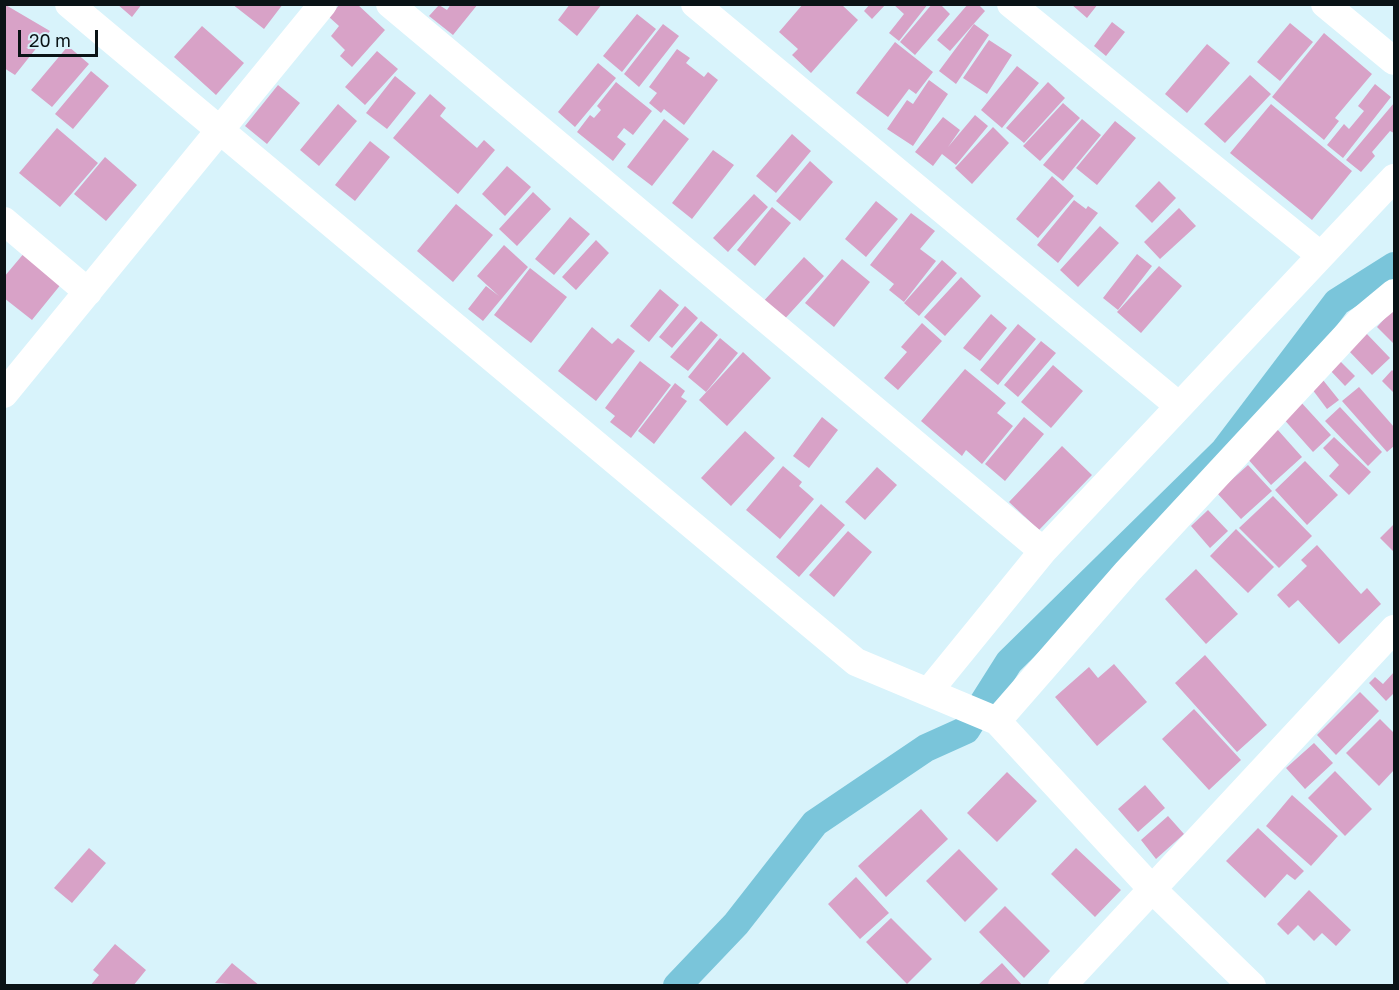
<!DOCTYPE html>
<style>
body{margin:0}
#map{position:relative;width:1399px;height:990px;overflow:hidden;background:#d8f3fb;font-family:"Golos Text",sans-serif}
canvas{display:block}
.frame{position:absolute;inset:0;border:6px solid #0a1316;pointer-events:none}
.scale{position:absolute;left:18px;top:30px;width:80px;height:27px;box-sizing:border-box;border:3px solid #0a1316;border-top:0;padding-left:8px;font-size:18px;line-height:21px;white-space:nowrap;color:#0a1316;-webkit-text-stroke:4px #d8f3fb;paint-order:stroke}
</style>
<div id="map">
<canvas width="1399" height="990"></canvas>
<div class="frame"></div>
<div class="scale">20 m</div>
</div>
<script>
const ctx = document.querySelector('canvas').getContext('2d');
ctx.lineJoin = 'round';
function toPath(rows) {
  const path = new Path2D();
  for (const r of rows) {
    path.moveTo(r[0], r[1]);
    for (let i = 2; i < r.length; i += 2) path.lineTo(r[i], r[i + 1]);
  }
  return path;
}
function trace(path, color, width, dash) {
  ctx.strokeStyle = color;
  ctx.lineWidth = width;
  ctx.lineCap = dash ? 'butt' : 'round';
  ctx.setLineDash(dash || []);
  ctx.stroke(path);
}
function fillPath(path, color) {
  ctx.fillStyle = color;
  ctx.fill(path, 'evenodd');
}
trace(toPath([
 [677,986,736,924,815,823,926,748,966,730,1009,662,1224,451,1337,302,1394,266]
]), '#7ac5da', 28);
fillPath(toPath([
 [4,4,50,31,15,75,4,68],
 [117,4,142,4,132,17],
 [232,4,283,4,264,29],
 [340,4,357,4,385,30,352,67,340,56,345,50,331,36,339,26,329,17],
 [451,4,478,4,453,35,429,16,439,5,447,10],
 [570,4,602,4,577,36,558,20],
 [803,4,841,4,858,20,811,73,792,55,798,49,779,32],
 [870,4,886,4,872,19,864,11],
 [893,4,928,4,899,41,889,33,904,14],
 [932,4,940,4,950,14,915,55,900,42],
 [968,4,978,4,985,11,950,51,937,40],
 [1071,4,1098,4,1087,18],
 [637,14,656,29,622,72,603,56],
 [1112,22,1125,32,1106,56,1094,46],
 [1290,23,1313,42,1280,81,1257,62],
 [663,24,679,36,639,87,624,74],
 [974,24,989,35,956,84,939,71],
 [202,26,244,63,216,95,174,57],
 [1324,33,1372,74,1335,118,1339,121,1324,140,1272,97],
 [989,40,1012,55,987,94,963,78],
 [895,42,933,72,916,94,909,89,888,117,856,93],
 [1207,44,1230,63,1187,113,1165,94],
 [68,46,89,64,52,107,31,90],
 [677,49,690,58,686,63,704,77,708,72,718,80,684,125,664,109,661,113,649,103,657,93,649,87],
 [377,51,398,69,365,105,345,87],
 [598,63,616,78,575,127,558,112],
 [1017,66,1039,83,1002,128,981,110],
 [91,71,109,86,73,129,55,114],
 [1250,75,1271,94,1225,143,1204,124],
 [395,76,416,93,387,129,366,113],
 [929,80,948,94,913,146,887,129,907,100,913,104],
 [616,82,652,111,633,135,624,128,617,137,626,144,613,161,577,132,590,115,594,118,601,110,597,106],
 [1048,82,1065,98,1024,143,1006,128],
 [1375,84,1391,97,1343,158,1327,145,1344,124,1349,129,1364,111,1358,106],
 [278,85,300,103,267,144,245,126],
 [430,94,446,108,440,116,477,148,484,140,495,150,458,194,393,138],
 [1063,103,1080,118,1040,161,1023,146],
 [1394,103,1394,133,1390,131,1372,152,1375,156,1361,172,1346,160],
 [338,104,357,121,319,166,300,150],
 [1271,104,1352,171,1312,220,1230,153],
 [975,115,988,126,956,165,942,154,933,166,915,152,943,117,960,130,948,147],
 [664,119,689,139,652,186,627,167],
 [1082,119,1101,135,1063,181,1043,165],
 [1115,121,1136,138,1097,185,1076,168],
 [993,127,1009,143,972,184,955,168],
 [57,128,98,163,60,207,19,173],
 [792,134,811,151,776,193,756,176],
 [370,141,390,157,355,201,335,185],
 [713,150,734,165,692,219,672,203],
 [105,157,137,185,106,221,74,194],
 [810,161,833,182,800,221,776,201],
 [507,166,531,187,505,216,482,194],
 [1052,176,1074,196,1038,238,1016,219],
 [1159,181,1176,198,1152,223,1135,206],
 [533,192,551,209,517,246,499,229],
 [754,194,768,207,728,252,713,238],
 [1074,200,1086,209,1088,206,1098,213,1058,263,1037,245],
 [876,201,898,219,866,257,845,239],
 [456,204,493,235,453,282,417,251],
 [772,207,791,223,755,266,737,250],
 [1179,208,1196,226,1160,259,1144,242],
 [911,213,935,231,920,249,936,261,904,302,889,290,894,284,870,265],
 [570,217,590,234,554,275,535,259],
 [1100,226,1119,243,1078,287,1060,270],
 [596,240,609,253,576,290,562,277],
 [504,245,528,267,483,321,468,309,486,286,499,296,477,276],
 [25,252,62,283,32,320,4,298,4,277],
 [1137,254,1152,266,1118,310,1103,298],
 [804,257,824,276,781,323,761,304],
 [842,259,870,282,834,327,805,303],
 [942,260,957,273,919,316,904,303],
 [1159,266,1182,286,1141,333,1117,312],
 [530,268,567,297,531,343,494,315],
 [961,277,981,296,945,336,924,317],
 [660,289,679,305,649,342,630,326],
 [685,306,698,318,672,348,659,337],
 [1394,308,1394,344,1377,327],
 [991,314,1007,328,980,361,963,348],
 [701,321,718,335,688,371,670,357],
 [922,323,942,341,898,390,884,378,907,352,901,347],
 [1018,324,1036,339,998,385,980,370],
 [592,327,612,344,618,338,635,351,596,401,558,371],
 [1366,333,1390,358,1372,375,1348,350],
 [720,338,738,353,706,392,688,377],
 [1041,341,1056,353,1018,397,1004,385],
 [743,352,771,378,727,426,699,400],
 [1339,360,1355,376,1345,386,1329,369],
 [640,361,671,385,631,438,610,422,615,416,605,408],
 [1053,365,1083,391,1051,428,1021,402],
 [965,369,1006,403,997,413,1013,426,982,464,966,450,962,456,921,421],
 [1392,370,1394,372,1394,393,1382,381],
 [1323,380,1339,400,1327,409,1312,389],
 [675,383,685,391,681,397,687,401,654,444,638,431],
 [1359,387,1394,427,1394,446,1387,452,1342,401],
 [1299,400,1331,435,1313,452,1281,416],
 [1340,407,1382,452,1368,466,1325,421],
 [822,417,838,430,809,468,793,456],
 [1024,417,1044,434,1005,481,985,464],
 [1277,429,1302,457,1271,485,1246,457],
 [745,431,775,458,731,506,701,478],
 [1334,437,1371,472,1349,495,1329,476,1339,465,1323,448],
 [1062,446,1092,475,1039,530,1009,502],
 [1305,461,1338,495,1307,525,1275,490],
 [1248,465,1272,491,1241,519,1217,493],
 [783,466,802,482,799,486,814,499,780,539,746,510],
 [877,467,897,485,865,520,845,502],
 [1273,496,1312,536,1279,568,1239,528],
 [821,504,845,525,799,577,776,557],
 [1208,510,1228,531,1210,548,1191,526],
 [1394,524,1394,552,1380,538],
 [1236,529,1274,567,1248,593,1210,556],
 [848,531,872,552,834,597,809,575],
 [1317,545,1361,594,1367,588,1381,604,1339,644,1298,600,1289,608,1277,595,1307,566,1301,560],
 [1196,569,1238,614,1206,644,1165,599],
 [1205,655,1267,725,1237,752,1175,683],
 [1114,664,1147,702,1097,746,1055,697,1089,667,1098,678],
 [1394,672,1394,693,1386,701,1369,683,1375,677,1383,684],
 [1360,692,1379,711,1336,755,1317,735],
 [1194,709,1241,760,1209,790,1162,739],
 [1380,719,1394,733,1394,770,1379,786,1346,753],
 [1314,743,1333,763,1305,789,1286,768],
 [1335,771,1372,809,1345,836,1308,798],
 [1007,772,1037,801,997,842,967,813],
 [1145,785,1165,808,1138,832,1118,809],
 [1292,795,1338,836,1311,866,1266,826],
 [921,809,948,839,886,897,858,866],
 [1168,816,1184,834,1156,859,1141,840],
 [1258,828,1304,871,1295,880,1287,874,1265,898,1226,861],
 [89,848,106,863,72,903,54,888],
 [1076,848,1121,890,1095,917,1051,874],
 [959,849,998,889,965,922,926,881],
 [856,877,889,913,860,939,828,904],
 [1309,890,1351,930,1336,946,1322,933,1314,941,1298,925,1288,935,1277,924],
 [1005,906,1050,951,1024,978,979,932],
 [891,918,932,959,907,984,866,942],
 [115,944,146,970,133,986,90,986,99,975,93,970],
 [232,963,260,986,215,983],
 [1002,963,1023,986,977,986]
]), '#d8a2c7');
trace(toPath([
 [69,4,856,662,997,721,1153,890,1252,986],
 [390,4,1043,551],
 [695,4,1179,406],
 [1011,4,1320,255],
 [1325,4,1394,61],
 [4,221,88,292],
 [4,394,323,4],
 [929,691,1043,551,1394,178],
 [997,721,1127,572,1359,322,1394,293],
 [1062,986,1394,629]
]), '#fff', 28);
</script>
